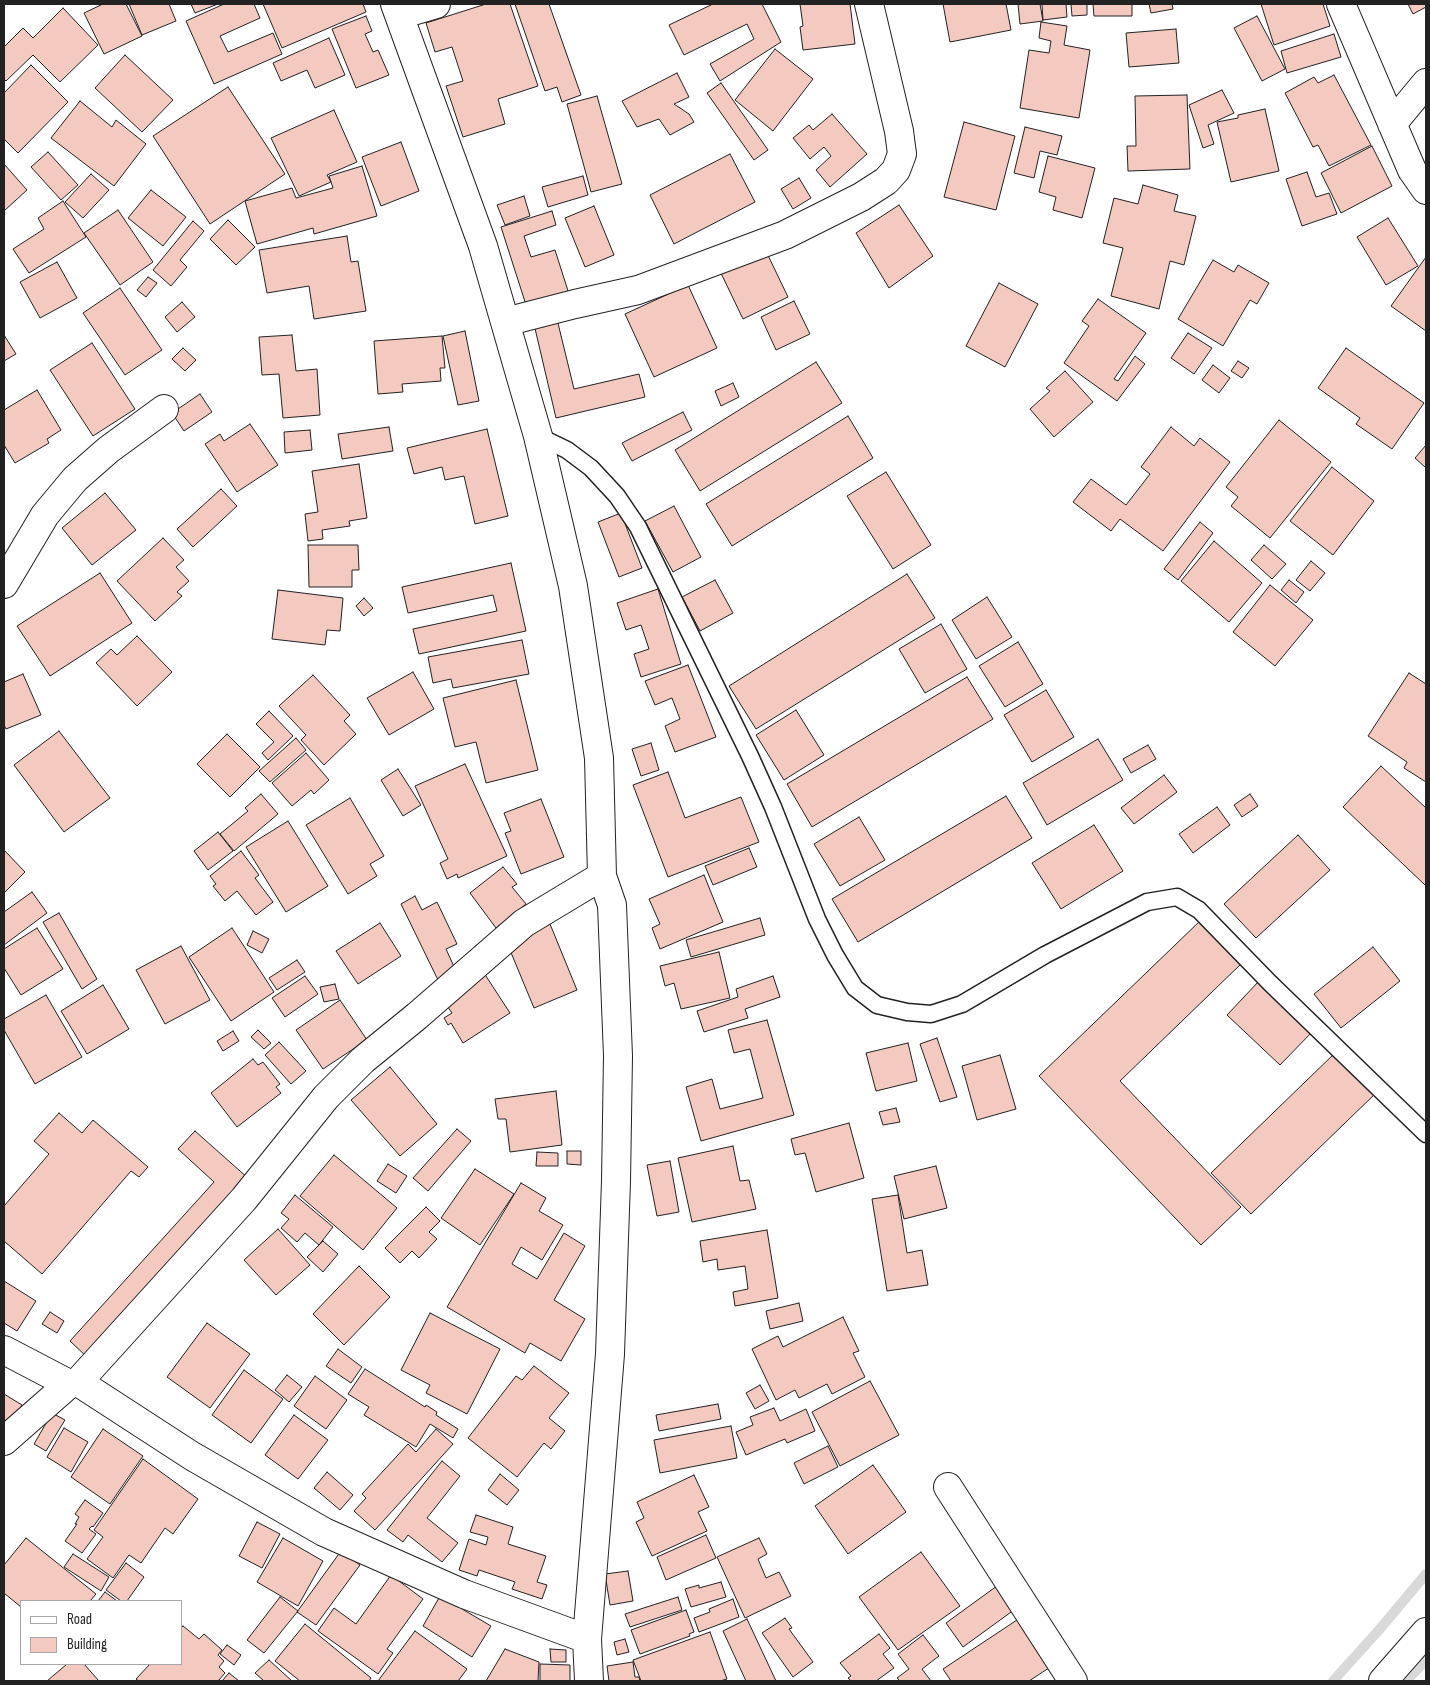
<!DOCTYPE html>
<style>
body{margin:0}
#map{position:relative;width:1430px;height:1685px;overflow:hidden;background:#fff;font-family:"Sofia Sans Condensed",sans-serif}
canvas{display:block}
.frame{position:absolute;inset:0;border:5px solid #222;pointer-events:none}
.legend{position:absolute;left:20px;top:1600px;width:162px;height:65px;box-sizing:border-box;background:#fff;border:1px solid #a7a7a7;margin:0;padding:6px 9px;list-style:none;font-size:15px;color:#222}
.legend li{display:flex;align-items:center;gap:10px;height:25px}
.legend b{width:25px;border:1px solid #a7a7a7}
</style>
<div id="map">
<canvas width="1430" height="1685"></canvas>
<div class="frame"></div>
<ul class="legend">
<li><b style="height:6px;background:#fff"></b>Road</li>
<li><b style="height:14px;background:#f3c9c0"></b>Building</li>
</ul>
</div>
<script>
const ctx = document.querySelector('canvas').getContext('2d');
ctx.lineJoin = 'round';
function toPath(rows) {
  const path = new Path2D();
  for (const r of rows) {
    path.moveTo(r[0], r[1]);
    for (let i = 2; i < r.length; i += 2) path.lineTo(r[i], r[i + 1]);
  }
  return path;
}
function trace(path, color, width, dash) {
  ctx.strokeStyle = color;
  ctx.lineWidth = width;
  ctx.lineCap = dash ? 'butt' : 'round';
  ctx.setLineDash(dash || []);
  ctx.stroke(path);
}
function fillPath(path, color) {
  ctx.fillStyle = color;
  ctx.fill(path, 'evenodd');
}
trace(toPath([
 [1333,1681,1379,1630,1426,1574],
 [1406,1681,1426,1660]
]), '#d9d9d9', 10);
const building = toPath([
 [103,4,126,4,142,36,104,54,84,13,103,4],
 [129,4,169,4,176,21,142,35,129,4],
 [191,4,218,4,195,13,191,4],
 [224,4,254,4,260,18,220,36,228,52,273,33,282,54,214,84,186,21,224,4],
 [263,4,363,4,366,12,282,48,263,4],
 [486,4,510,4,538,86,498,99,505,124,463,137,446,86,463,81,452,47,435,52,426,23,486,4],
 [515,4,549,4,581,95,562,102,557,87,545,91,515,4],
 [713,4,762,4,781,42,720,81,710,64,754,39,747,24,684,55,669,25,713,4],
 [800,4,850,4,855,44,803,50,800,27,803,26,800,4],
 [943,4,1006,4,1011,30,950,42,943,4],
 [1018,4,1040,4,1043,21,1020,24,1018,4],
 [1042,4,1066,4,1067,17,1043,20,1042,4],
 [1071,4,1087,4,1087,15,1072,16,1071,4],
 [1093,4,1132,4,1132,16,1094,16,1093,4],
 [1149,4,1172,4,1173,9,1151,13,1149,4],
 [1261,4,1323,4,1330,26,1274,45,1261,4],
 [1408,4,1426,4,1426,7,1413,14,1408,4],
 [63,8,98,45,60,82,33,55,6,81,4,79,4,47,23,28,33,38,63,8],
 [366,16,372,31,365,34,373,52,378,50,389,75,356,88,332,29,366,16],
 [1257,16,1285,69,1262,81,1234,28,1257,16],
 [1041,22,1067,26,1064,45,1090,50,1079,118,1020,108,1029,50,1049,53,1051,41,1039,38,1041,22],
 [1176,29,1179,63,1129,67,1126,33,1176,29],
 [1334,34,1341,57,1287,73,1281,51,1334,34],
 [329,38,345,75,315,88,307,70,281,81,273,63,329,38],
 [775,49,813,79,773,131,735,100,775,49],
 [125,55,173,100,142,132,95,88,125,55],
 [31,65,68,102,18,153,4,139,4,93,31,65],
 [677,73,689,97,674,104,689,114,694,122,670,135,659,119,637,127,622,101,677,73],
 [1334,75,1371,145,1329,166,1318,145,1313,147,1285,93,1314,77,1318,83,1334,75],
 [721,83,768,150,754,160,707,93,721,83],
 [228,87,285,174,210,224,153,136,228,87],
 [1222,90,1234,113,1208,125,1214,144,1203,148,1189,105,1222,90],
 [1187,95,1190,169,1128,171,1127,146,1136,146,1135,96,1187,95],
 [597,96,622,184,591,192,567,104,597,96],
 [80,101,112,127,116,120,146,144,114,186,51,138,80,101],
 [1265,109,1279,171,1231,182,1217,122,1238,118,1238,115,1265,109],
 [334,110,357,162,327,175,331,182,299,196,271,138,334,110],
 [832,114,867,154,830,187,816,170,831,156,824,147,810,159,793,138,809,125,813,130,832,114],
 [964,122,1015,136,996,210,944,197,964,122],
 [1025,127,1062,136,1057,155,1040,151,1034,178,1014,173,1025,127],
 [401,142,419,191,381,206,362,157,401,142],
 [1372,146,1392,186,1341,213,1321,173,1372,146],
 [48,152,78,185,61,200,31,167,48,152],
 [730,154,755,202,674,244,650,195,730,154],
 [1048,156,1095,168,1082,218,1053,210,1056,197,1039,192,1048,156],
 [4,164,27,190,4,211,4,164],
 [362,166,377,216,314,234,313,228,257,244,245,201,292,188,296,198,333,188,329,176,362,166],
 [1307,172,1316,197,1329,193,1337,214,1302,226,1286,179,1307,172],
 [91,174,109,190,83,218,65,202,91,174],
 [583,176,588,195,548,207,542,187,583,176],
 [799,178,811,198,793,209,781,189,799,178],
 [1143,185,1178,195,1174,211,1196,216,1184,265,1170,261,1159,309,1111,296,1123,248,1103,243,1114,198,1138,204,1143,185],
 [151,190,186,217,163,246,128,218,151,190],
 [524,196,530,216,505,225,497,205,524,196],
 [63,201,86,237,29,273,13,249,44,229,38,218,63,201],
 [899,205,933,256,889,288,856,233,899,205],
 [594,206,614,255,585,267,565,218,594,206],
 [118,210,153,262,120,285,84,233,118,210],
 [552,211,556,225,524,236,531,257,555,250,569,294,527,308,501,227,552,211],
 [1388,218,1418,266,1386,285,1357,237,1388,218],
 [228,220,255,247,236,265,210,239,228,220],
 [193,221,204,231,180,260,187,267,171,286,153,270,193,221],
 [347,236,351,262,358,261,366,311,314,319,309,286,267,293,259,250,347,236],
 [764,247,788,297,743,319,719,269,764,247],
 [1426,257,1426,331,1391,306,1426,257],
 [1213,260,1234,272,1238,265,1269,283,1257,304,1250,300,1223,346,1178,319,1213,260],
 [57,262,77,298,40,318,20,282,57,262],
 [148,277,157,283,146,297,137,290,148,277],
 [999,283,1038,304,1005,367,966,346,999,283],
 [688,285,717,348,654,377,625,314,688,285],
 [120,288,162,350,125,375,83,313,120,288],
 [1098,299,1146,333,1114,379,1118,381,1135,356,1145,364,1117,401,1064,363,1089,326,1082,321,1098,299],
 [794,301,810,334,776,350,761,317,794,301],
 [182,302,195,317,177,332,165,317,182,302],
 [556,315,574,389,639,374,645,397,556,418,533,320,556,315],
 [465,331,479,401,458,405,443,336,465,331],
 [1188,333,1212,348,1194,374,1171,358,1188,333],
 [4,335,16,354,4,361,4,335],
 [292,335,296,371,317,369,320,415,283,418,279,374,262,375,259,337,292,335],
 [442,336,445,368,440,368,441,381,402,384,403,392,378,394,374,341,442,336],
 [92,343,135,409,93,436,50,370,92,343],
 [183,348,196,360,185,371,172,359,183,348],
 [1346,348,1424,403,1392,449,1356,424,1360,418,1318,388,1346,348],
 [1238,361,1249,368,1242,378,1231,371,1238,361],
 [816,362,842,403,700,491,675,450,816,362],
 [1213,365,1230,378,1219,393,1202,380,1213,365],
 [1065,371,1093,402,1054,437,1030,409,1050,391,1046,388,1065,371],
 [733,383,739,397,721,406,715,391,733,383],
 [37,390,61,430,47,439,49,443,15,463,4,445,4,410,37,390],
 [200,394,212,412,184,431,172,413,200,394],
 [683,412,692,430,632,461,622,443,683,412],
 [848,416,873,458,732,546,706,504,848,416],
 [1279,420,1331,462,1270,538,1231,506,1238,497,1226,487,1279,420],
 [250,424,278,465,237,492,205,444,220,434,224,441,250,424],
 [389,427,393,451,342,459,338,434,389,427],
 [1171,427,1194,446,1200,438,1230,462,1163,551,1120,519,1111,531,1073,502,1091,479,1126,505,1150,474,1141,467,1171,427],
 [487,429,508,516,475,524,464,476,445,480,442,467,414,474,407,448,487,429],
 [310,430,312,450,285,453,284,432,310,430],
 [1426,445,1426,468,1415,458,1426,445],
 [359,464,367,518,349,521,350,526,322,530,323,539,308,541,305,514,318,512,312,471,359,464],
 [1332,467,1374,501,1333,555,1290,521,1332,467],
 [886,472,931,545,893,569,847,496,886,472],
 [221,489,237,506,193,547,177,529,221,489],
 [105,493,136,530,92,565,62,528,105,493],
 [674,506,701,557,673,572,645,521,674,506],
 [621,513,642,568,619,577,598,522,621,513],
 [1200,522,1213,533,1178,580,1164,569,1200,522],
 [163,538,184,560,176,567,189,581,177,592,182,596,155,621,117,581,163,538],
 [1214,541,1262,583,1229,622,1181,581,1214,541],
 [308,545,358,545,359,570,352,570,352,587,309,587,308,545],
 [1264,545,1286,564,1272,579,1251,560,1264,545],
 [1311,561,1325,573,1310,591,1296,580,1311,561],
 [511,563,526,631,419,654,413,629,497,611,493,595,408,613,402,587,511,563],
 [100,573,132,623,50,676,17,626,100,573],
 [907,574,935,618,756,729,729,686,907,574],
 [715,580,733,613,700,631,682,597,715,580],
 [1289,580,1304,592,1296,603,1281,590,1289,580],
 [1270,585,1313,620,1275,666,1233,632,1270,585],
 [658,589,681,664,641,677,634,654,649,649,641,625,626,630,617,603,658,589],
 [278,590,343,598,340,631,327,630,325,645,272,639,278,590],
 [987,597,1012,637,976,659,952,620,987,597],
 [364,598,373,608,364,616,356,606,364,598],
 [941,624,967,669,925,693,899,649,941,624],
 [137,636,172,672,137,706,96,663,111,649,117,655,137,636],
 [522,640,529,674,453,688,451,679,433,683,428,657,522,640],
 [1018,642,1043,684,1005,707,979,666,1018,642],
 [688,665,716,737,675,752,665,726,680,719,672,698,655,705,645,681,688,665],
 [413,672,434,709,389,735,367,698,413,672],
 [1409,673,1426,684,1426,782,1404,768,1407,762,1368,736,1409,673],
 [23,674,41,715,6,729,4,725,4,682,23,674],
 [313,675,350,715,344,721,356,734,324,765,301,740,306,735,279,706,313,675],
 [967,677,993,719,812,827,787,784,967,677],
 [516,680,538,770,486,783,476,742,455,747,443,698,516,680],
 [1046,690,1074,737,1032,762,1004,715,1046,690],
 [796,710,824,755,784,780,756,735,796,710],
 [269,711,293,736,268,760,262,753,274,742,256,724,269,711],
 [59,731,110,798,64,832,14,765,59,731],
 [227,734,260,767,230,797,197,764,227,734],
 [296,738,306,750,270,782,259,771,296,738],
 [1098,739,1123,780,1047,825,1023,783,1098,739],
 [651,743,659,770,641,776,632,749,651,743],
 [1148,745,1156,759,1131,773,1123,759,1148,745],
 [306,753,329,780,314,794,311,790,292,806,272,783,306,753],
 [465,764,507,856,458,878,457,874,447,879,440,863,448,859,415,786,465,764],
 [1381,766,1426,808,1426,886,1343,807,1381,766],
 [398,769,421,805,403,816,381,780,398,769],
 [668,772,685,818,741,797,759,842,668,877,633,785,668,772],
 [1164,775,1177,792,1134,824,1121,808,1164,775],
 [261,794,278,814,234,851,220,834,248,811,245,808,261,794],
 [1250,794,1258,806,1242,817,1234,805,1250,794],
 [1006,796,1032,838,858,942,832,899,1006,796],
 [350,798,384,856,370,864,377,876,348,894,306,825,350,798],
 [541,799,564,857,521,874,505,833,511,831,504,813,541,799],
 [1217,807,1230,825,1193,853,1179,834,1217,807],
 [859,817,885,860,840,886,814,844,859,817],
 [288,821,328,886,286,912,246,847,288,821],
 [1094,825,1123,871,1061,909,1032,863,1094,825],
 [218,832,233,851,208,870,194,851,218,832],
 [1298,835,1330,870,1256,938,1224,904,1298,835],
 [749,848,757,867,713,885,705,866,749,848],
 [4,850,25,872,4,893,4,850],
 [241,851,259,875,255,878,273,902,256,915,237,891,225,901,213,886,216,884,210,876,241,851],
 [503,867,517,884,512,887,526,904,496,928,470,893,503,867],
 [704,875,723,922,660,949,652,928,660,924,649,899,704,875],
 [32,892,47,913,4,945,4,912,32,892],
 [415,896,422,910,437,902,457,944,446,949,456,971,438,980,401,904,415,896],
 [59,913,97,979,82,989,43,922,59,913],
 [760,918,765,935,691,957,686,940,760,918],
 [1201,920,1242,963,1120,1081,1241,1207,1201,1245,1039,1076,1201,920],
 [380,923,401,956,358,984,336,951,380,923],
 [550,924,577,990,534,1008,507,943,550,924],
 [37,928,63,969,21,995,4,968,4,949,37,928],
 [232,928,274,992,231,1021,189,957,232,928],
 [253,931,269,939,262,953,247,945,253,931],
 [181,946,210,1000,165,1024,136,970,181,946],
 [1373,947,1400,981,1341,1028,1314,994,1373,947],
 [719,952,730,998,681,1009,674,983,665,986,660,966,719,952],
 [297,960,305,972,277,990,269,978,297,960],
 [484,973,510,1013,463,1043,451,1023,448,1025,444,1018,452,1013,443,1000,484,973],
 [305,976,318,994,285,1017,272,998,305,976],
 [773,976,780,997,745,1009,748,1018,704,1032,697,1011,738,997,736,989,773,976],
 [1260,980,1313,1031,1280,1065,1227,1015,1260,980],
 [335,984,339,999,324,1002,320,987,335,984],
 [103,985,129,1029,87,1054,61,1011,103,985],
 [46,995,82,1057,35,1084,4,1030,4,1019,46,995],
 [340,1000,367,1040,323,1069,296,1030,340,1000],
 [767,1020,794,1115,701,1141,686,1087,712,1079,720,1109,763,1098,750,1049,734,1053,728,1030,767,1020],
 [258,1030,271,1043,264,1049,251,1037,258,1030],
 [233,1031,239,1041,223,1051,217,1041,233,1031],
 [937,1038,957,1097,940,1102,920,1044,937,1038],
 [279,1042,306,1071,291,1084,265,1055,279,1042],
 [908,1043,917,1081,876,1091,866,1053,908,1043],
 [1336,1052,1376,1093,1251,1214,1211,1173,1336,1052],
 [1000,1055,1016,1109,977,1120,962,1066,1000,1055],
 [253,1059,258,1065,263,1062,280,1084,276,1087,281,1093,237,1127,211,1093,253,1059],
 [390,1067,437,1124,400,1156,351,1100,390,1067],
 [556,1091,562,1145,510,1152,506,1119,498,1119,495,1099,556,1091],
 [896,1108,900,1122,883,1125,879,1112,896,1108],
 [59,1113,82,1133,93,1120,148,1167,139,1177,131,1171,42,1274,4,1241,4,1206,49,1154,34,1141,59,1113],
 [849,1123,864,1178,816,1192,805,1153,795,1155,791,1139,849,1123],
 [457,1129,471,1141,428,1191,413,1178,457,1129],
 [195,1131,249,1179,88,1358,70,1341,214,1182,178,1149,195,1131],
 [733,1146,740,1181,749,1180,756,1209,692,1222,678,1158,733,1146],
 [567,1151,581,1151,581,1165,567,1164,567,1151],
 [537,1152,558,1153,558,1166,536,1166,537,1152],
 [334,1155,397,1208,363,1250,300,1196,334,1155],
 [670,1161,679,1212,657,1216,647,1165,670,1161],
 [388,1164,407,1176,396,1193,377,1181,388,1164],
 [936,1166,947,1208,904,1219,894,1176,936,1166],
 [475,1169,514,1194,480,1245,441,1218,475,1169],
 [521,1183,546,1198,539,1211,563,1225,542,1260,521,1247,512,1264,537,1279,564,1233,585,1246,554,1300,585,1319,561,1361,530,1343,525,1353,447,1307,521,1183],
 [295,1195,333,1227,319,1245,305,1233,297,1242,281,1228,289,1219,281,1213,295,1195],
 [898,1195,907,1253,922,1250,928,1285,887,1291,872,1199,898,1195],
 [426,1207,440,1221,429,1232,437,1239,419,1258,412,1251,400,1263,385,1248,426,1207],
 [278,1229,310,1265,276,1295,244,1260,278,1229],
 [767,1230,778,1298,735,1306,733,1292,748,1289,745,1266,718,1270,717,1259,703,1262,700,1241,767,1230],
 [323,1241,338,1254,323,1272,307,1257,323,1241],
 [359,1266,390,1297,344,1345,313,1314,359,1266],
 [4,1281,36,1301,17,1331,4,1323,4,1281],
 [799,1303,803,1321,770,1329,766,1311,799,1303],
 [50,1312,64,1321,57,1333,42,1324,50,1312],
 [430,1313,500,1349,467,1414,426,1393,430,1385,401,1370,430,1313],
 [843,1317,859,1351,853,1353,865,1377,832,1394,827,1384,799,1398,795,1390,776,1400,752,1349,778,1336,783,1347,843,1317],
 [207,1323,250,1354,210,1408,167,1377,207,1323],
 [338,1349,362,1367,351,1383,326,1366,338,1349],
 [534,1366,569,1393,549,1418,565,1431,551,1449,544,1443,517,1477,468,1438,516,1376,522,1380,534,1366],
 [365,1369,425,1407,426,1405,437,1412,436,1415,458,1429,453,1438,430,1424,416,1447,364,1415,369,1407,348,1394,365,1369],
 [244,1370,283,1399,251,1443,212,1415,244,1370],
 [287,1375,302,1387,289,1402,275,1390,287,1375],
 [315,1376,347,1400,326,1429,294,1406,315,1376],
 [870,1381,899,1435,840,1466,812,1412,870,1381],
 [760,1385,769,1401,755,1409,746,1393,760,1385],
 [4,1394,22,1405,7,1430,4,1427,4,1394],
 [718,1404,721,1419,659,1431,656,1415,718,1404],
 [774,1408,780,1421,806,1409,815,1431,787,1443,785,1439,746,1455,736,1432,753,1425,750,1417,774,1408],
 [52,1413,65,1420,46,1451,34,1444,52,1413],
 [294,1415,328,1440,298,1479,265,1455,294,1415],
 [731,1426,737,1458,660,1473,654,1440,731,1426],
 [64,1428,88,1442,71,1472,47,1457,64,1428],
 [103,1429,143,1456,110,1504,71,1477,103,1429],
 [436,1429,453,1444,375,1530,354,1511,366,1498,362,1494,408,1444,416,1452,436,1429],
 [828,1446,838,1467,804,1484,794,1463,828,1446],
 [143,1459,198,1499,173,1534,165,1528,141,1563,129,1555,113,1578,87,1559,103,1537,94,1530,143,1459],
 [442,1461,460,1476,427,1518,458,1543,442,1562,408,1535,403,1542,387,1530,442,1461],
 [873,1465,906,1512,848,1554,815,1506,873,1465],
 [327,1472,353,1495,340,1510,314,1488,327,1472],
 [500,1474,519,1490,507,1505,488,1490,500,1474],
 [694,1475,709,1507,698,1512,707,1531,652,1556,636,1522,644,1518,637,1502,694,1475],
 [85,1500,103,1513,93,1527,92,1526,89,1529,96,1534,82,1553,65,1541,77,1524,75,1524,79,1517,75,1514,85,1500],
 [476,1515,513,1527,508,1544,546,1556,537,1582,547,1585,542,1599,512,1589,515,1582,479,1570,477,1576,459,1570,469,1539,486,1545,488,1537,470,1532,476,1515],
 [257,1522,280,1534,262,1568,239,1556,257,1522],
 [706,1535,716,1558,666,1580,657,1557,706,1535],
 [26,1538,96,1594,90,1601,21,1601,21,1607,4,1593,4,1565,26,1538],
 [283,1538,323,1561,298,1606,257,1582,283,1538],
 [759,1538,767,1554,758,1559,766,1578,779,1572,791,1596,745,1618,717,1557,759,1538],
 [341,1551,360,1565,316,1625,297,1612,341,1551],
 [921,1552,960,1606,898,1650,859,1597,921,1552],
 [73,1554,109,1577,101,1591,64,1567,73,1554],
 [126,1563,144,1577,127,1601,121,1601,106,1590,126,1563],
 [628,1571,633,1601,610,1605,605,1574,628,1571],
 [391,1575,423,1599,387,1649,393,1653,378,1674,318,1631,334,1608,356,1624,391,1575],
 [721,1582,726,1597,691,1607,685,1589,699,1585,699,1588,721,1582],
 [1001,1583,1018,1607,963,1647,946,1623,1001,1583],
 [105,1592,117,1601,98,1601,105,1592],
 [440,1596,491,1626,472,1657,423,1626,440,1596],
 [280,1597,298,1611,264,1653,247,1640,280,1597],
 [678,1597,682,1610,630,1627,625,1614,678,1597],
 [733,1599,739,1617,699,1632,694,1618,710,1612,709,1609,733,1599],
 [686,1610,694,1632,689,1634,690,1636,640,1654,631,1630,686,1610],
 [785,1618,792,1628,789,1629,813,1662,793,1677,762,1633,785,1618],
 [1020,1618,1052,1666,1029,1681,951,1681,943,1669,1020,1618],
 [747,1619,776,1681,746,1681,723,1631,747,1619],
 [305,1624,371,1678,369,1681,300,1681,275,1661,305,1624],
 [183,1626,199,1639,204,1634,222,1650,218,1655,224,1661,219,1667,225,1673,218,1681,139,1681,136,1679,150,1664,181,1664,181,1628,183,1626],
 [415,1631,467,1669,458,1681,378,1681,415,1631],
 [710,1632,727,1679,720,1681,641,1681,633,1660,710,1632],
 [879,1634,890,1648,883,1654,894,1668,876,1681,851,1681,848,1678,851,1676,840,1663,879,1634],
 [923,1635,939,1656,922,1669,931,1681,900,1681,897,1678,909,1669,898,1654,923,1635],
 [625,1639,629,1652,617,1655,614,1642,625,1639],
 [227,1645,241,1655,234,1665,220,1654,227,1645],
 [505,1649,539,1662,538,1681,486,1681,505,1649],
 [550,1649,566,1650,566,1662,551,1662,550,1649],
 [269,1660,292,1681,264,1681,255,1673,269,1660],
 [633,1662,635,1677,639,1677,640,1681,609,1681,607,1666,633,1662],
 [67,1664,84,1664,99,1681,47,1681,67,1664],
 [540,1664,570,1665,570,1681,540,1681,540,1664],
 [229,1673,239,1681,222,1681,229,1673]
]);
fillPath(building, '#f3c9c0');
trace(building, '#222', 1);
const service = toPath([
 [538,436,567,450,591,468,617,496,638,527,750,756,773,807,817,919,835,955,855,988,877,1005,907,1012,931,1014,962,1004,1045,955,1147,902,1177,897,1199,910,1270,983,1426,1134]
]);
const minor = toPath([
 [395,4,483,246,538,436,573,586,599,758,602,876,612,905,618,1056,616,1181,610,1354,587,1639,589,1681],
 [1341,4,1412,170,1426,190],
 [399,15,436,4],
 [1392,124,1426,83],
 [505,322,575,304,638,290,785,235,861,197,886,181,896,170,902,154,899,131,869,4],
 [4,584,45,515,75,479,108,450,164,409],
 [4,1350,69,1384,78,1382,192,1456,324,1532,464,1594,587,1639],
 [78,1382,244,1199,326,1097,363,1060,417,1016,524,923,602,876],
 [4,1441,69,1384],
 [948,1487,1073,1681]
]);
const tertiary = toPath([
 [1383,1681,1426,1632]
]);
trace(service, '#222', 19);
trace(minor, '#222', 30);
trace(tertiary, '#222', 30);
trace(service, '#fff', 16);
trace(minor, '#fff', 28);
trace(tertiary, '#fff', 28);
</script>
